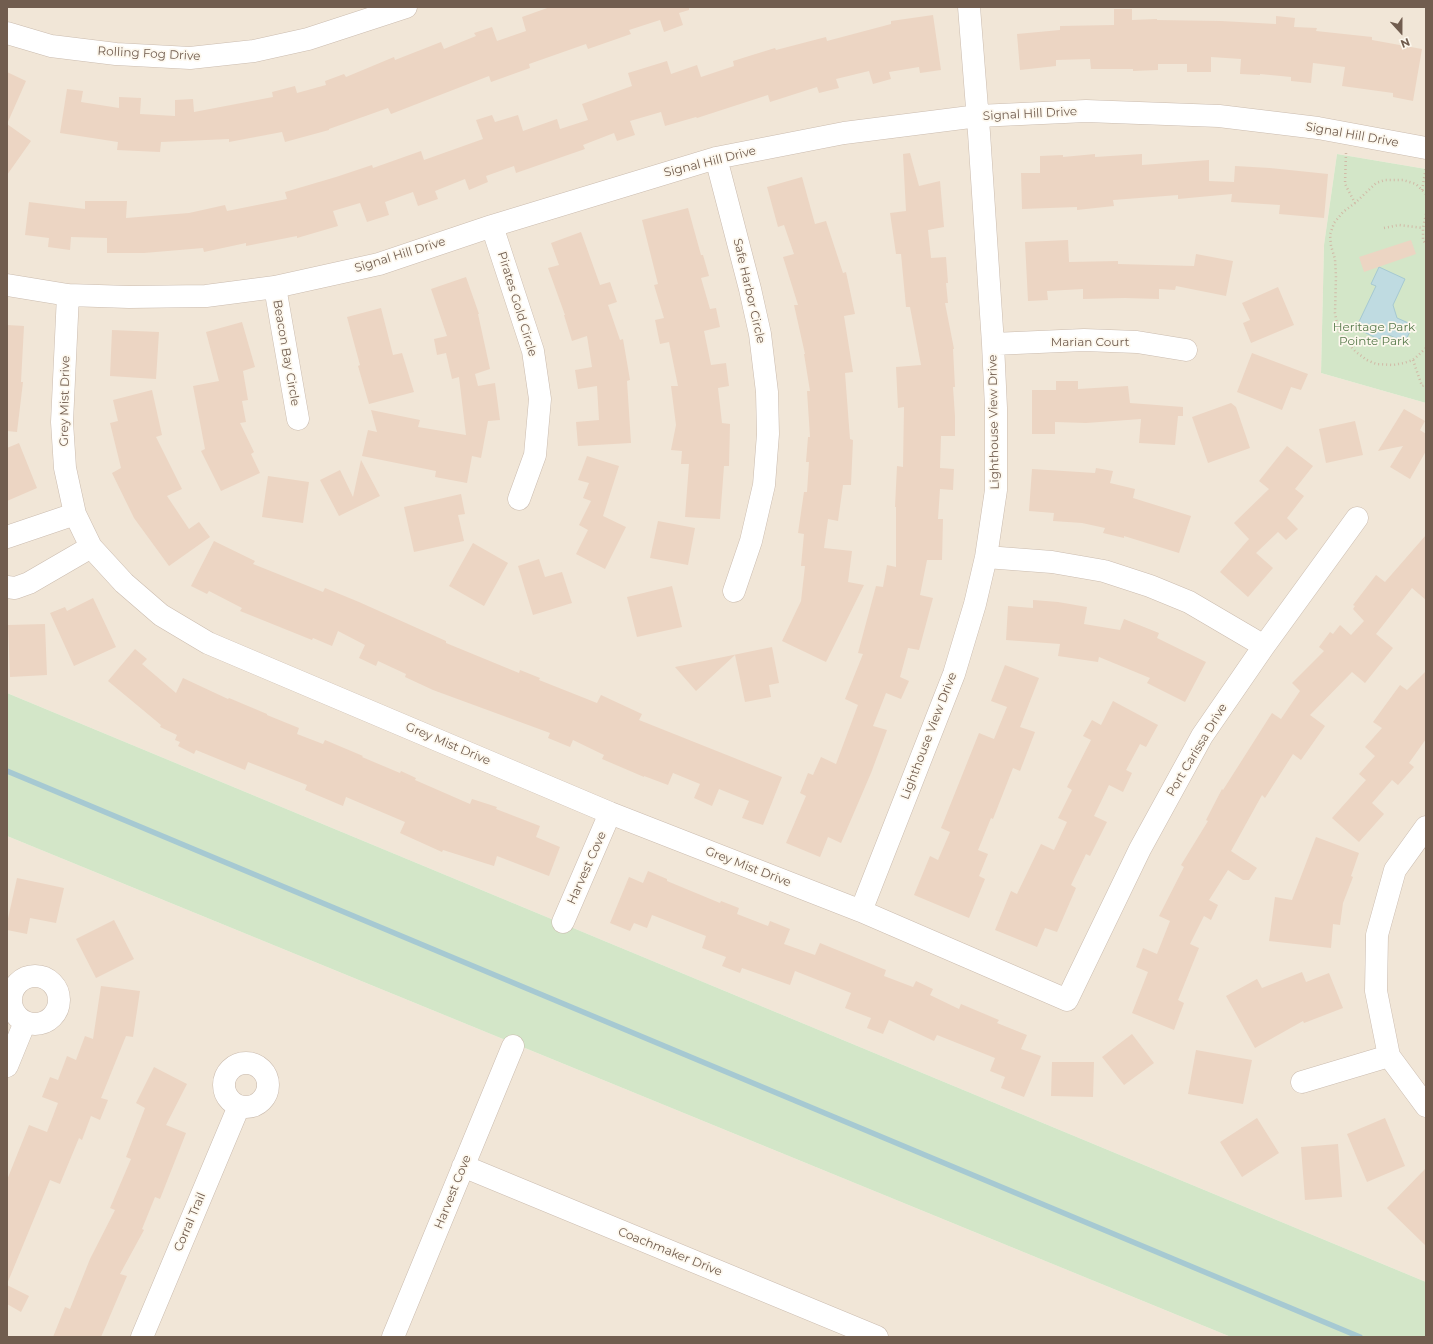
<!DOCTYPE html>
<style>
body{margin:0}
#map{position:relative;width:1433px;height:1344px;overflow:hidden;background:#faf4e8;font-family:Montserrat,sans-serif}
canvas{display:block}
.frame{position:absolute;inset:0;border:8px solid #715d4f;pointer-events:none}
.north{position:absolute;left:1381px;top:12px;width:40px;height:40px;-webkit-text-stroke:3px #fdf8ee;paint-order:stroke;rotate:159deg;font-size:11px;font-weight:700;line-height:16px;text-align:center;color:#715d4f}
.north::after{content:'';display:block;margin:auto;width:14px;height:18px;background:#715d4f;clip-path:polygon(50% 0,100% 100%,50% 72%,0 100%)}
</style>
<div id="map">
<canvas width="1433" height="1344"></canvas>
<div class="frame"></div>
<div class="north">N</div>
</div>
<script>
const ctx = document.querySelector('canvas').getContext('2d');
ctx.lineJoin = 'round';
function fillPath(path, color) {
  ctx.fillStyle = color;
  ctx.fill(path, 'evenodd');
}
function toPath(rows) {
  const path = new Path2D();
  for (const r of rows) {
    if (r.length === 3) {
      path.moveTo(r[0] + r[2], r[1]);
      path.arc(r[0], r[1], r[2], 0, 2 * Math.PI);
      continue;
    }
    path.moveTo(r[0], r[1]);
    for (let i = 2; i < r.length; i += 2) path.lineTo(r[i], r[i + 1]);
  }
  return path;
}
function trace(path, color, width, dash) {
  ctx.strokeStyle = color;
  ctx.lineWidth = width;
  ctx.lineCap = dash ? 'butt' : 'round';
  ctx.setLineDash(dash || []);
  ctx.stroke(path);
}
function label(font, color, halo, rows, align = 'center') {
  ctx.font = font + ' Montserrat,sans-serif';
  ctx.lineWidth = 3.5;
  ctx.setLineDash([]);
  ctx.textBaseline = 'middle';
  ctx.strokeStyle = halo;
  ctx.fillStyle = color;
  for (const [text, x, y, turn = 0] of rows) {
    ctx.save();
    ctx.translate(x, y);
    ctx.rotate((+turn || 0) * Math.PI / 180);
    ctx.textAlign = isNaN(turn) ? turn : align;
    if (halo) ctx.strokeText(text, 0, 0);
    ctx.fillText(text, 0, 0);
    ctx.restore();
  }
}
fillPath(toPath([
 [7,7,1426,7,1426,169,1337,154,1324,245,1321,373,1426,403,1426,1282,7,693],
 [7,836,1231,1337,7,1337]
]), '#f1e6d7');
fillPath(toPath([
 [1337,154,1426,169,1426,403,1321,373,1324,245],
 [7,693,1426,1282,1426,1337,1231,1337,7,836]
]), '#d3e6c8');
const water = toPath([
 [1379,267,1405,279,1393,305,1397,318,1413,325,1405,342,1389,335,1378,339,1356,328,1376,286,1371,284,1379,267]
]);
fillPath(water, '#bfdbe1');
trace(water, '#a6c9d2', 1);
trace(toPath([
 [7,771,1360,1337]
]), '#a6c9d2', 5.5);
fillPath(toPath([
 [550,7,689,7,689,10,679,13,683,25,664,32,660,20,629,30,631,34,588,49,586,44,529,64,530,68,491,82,489,76,391,114,388,108,329,129,329,130,285,142,282,132,229,142,229,139,161,142,160,152,117,150,118,142,60,133,67,89,83,91,81,102,119,108,119,97,141,98,140,114,175,116,175,100,193,99,194,112,273,97,272,92,295,86,297,93,326,85,325,81,344,74,346,77,394,57,395,60,441,42,444,49,476,36,474,33,492,27,497,41,526,31,522,17],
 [1114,9,1132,9,1132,20,1157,19,1157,20,1221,21,1276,24,1276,16,1295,18,1294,27,1317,28,1316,31,1372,37,1372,40,1422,49,1413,101,1393,97,1393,93,1342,86,1345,67,1313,63,1311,83,1291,81,1291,77,1260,74,1260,75,1240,74,1241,59,1211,57,1211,72,1187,72,1187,64,1158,64,1158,70,1133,71,1133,69,1091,69,1090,59,1056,60,1056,66,1020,70,1017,34,1060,30,1060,26,1114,25],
 [933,15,941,70,920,73,919,67,889,72,891,79,873,84,869,71,836,79,839,88,819,93,817,87,770,102,768,95,697,118,696,117,665,126,661,112,630,121,635,135,617,141,614,133,583,145,585,149,516,173,514,166,486,176,488,182,469,190,465,179,435,191,438,199,418,206,413,192,385,202,389,215,367,222,360,203,333,211,338,226,297,238,297,236,246,246,246,243,204,252,203,248,144,253,107,253,107,238,71,237,70,250,48,247,49,238,25,235,29,202,85,209,85,201,127,201,126,218,189,213,225,205,227,211,287,199,285,192,336,177,372,165,373,168,421,151,424,160,483,139,476,120,492,115,495,122,518,115,523,131,557,119,560,129,588,120,582,104,632,86,628,73,667,61,671,74,697,65,701,77,734,66,733,61,775,48,776,50,826,37,827,41,891,24,891,21],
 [7,72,26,81,7,124],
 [7,124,31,141,7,175],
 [910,153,919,186,940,181,944,227,928,230,931,258,946,257,948,283,946,283,948,303,945,303,954,349,953,349,955,387,953,387,955,416,955,436,941,436,940,468,954,469,953,490,940,489,938,519,943,519,942,560,927,560,920,595,933,598,919,650,908,648,900,677,909,681,901,699,886,693,873,726,887,730,871,773,841,843,828,837,820,857,786,843,806,796,800,793,808,773,813,775,821,757,836,764,858,705,845,699,863,654,858,653,876,586,883,587,887,565,896,567,896,507,895,507,897,466,903,467,904,407,898,408,896,367,921,365,910,307,906,307,901,254,896,254,890,213,906,211,903,154],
 [1095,154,1095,157,1142,154,1142,165,1209,160,1209,181,1234,182,1235,166,1270,168,1328,174,1324,218,1279,214,1280,205,1231,202,1232,194,1178,199,1178,195,1113,200,1114,206,1077,210,1077,207,1022,209,1021,173,1040,173,1040,156,1063,155,1063,157],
 [802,177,815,224,826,221,843,273,846,272,855,314,844,316,853,372,845,373,850,439,853,440,851,485,843,485,838,521,828,519,824,548,852,551,848,582,864,585,826,662,782,641,801,601,805,566,801,566,804,534,798,533,804,492,807,492,809,462,806,462,808,437,810,437,807,391,810,391,804,354,805,354,794,305,798,305,783,257,794,254,784,225,778,227,767,187],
 [688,208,701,255,703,255,709,276,701,278,710,309,716,308,720,327,704,331,711,365,726,363,729,386,718,388,722,423,730,424,729,466,724,466,720,519,685,517,689,464,681,464,682,451,671,450,676,425,671,386,678,386,669,342,660,344,655,320,664,318,654,285,658,284,642,220],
 [581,232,600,285,610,282,617,302,608,305,620,340,623,339,630,380,627,381,631,443,578,446,576,422,599,420,597,386,578,389,575,370,592,367,587,336,572,341,564,315,565,315,548,268,559,265,551,243],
 [1068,240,1069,262,1118,261,1118,264,1194,266,1196,254,1233,261,1226,296,1176,286,1175,290,1159,289,1159,299,1125,298,1083,299,1083,289,1047,291,1048,300,1028,301,1025,242],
 [1411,240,1416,254,1364,272,1359,257],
 [466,277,479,314,478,314,490,369,475,374,478,386,495,383,500,420,488,421,481,458,472,456,467,483,435,477,436,471,362,456,368,430,377,432,371,410,420,420,418,427,466,435,459,377,452,379,446,353,437,355,434,339,447,336,431,289],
 [1278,287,1294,325,1251,343,1243,323,1250,320,1242,303],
 [381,308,393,355,402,353,414,392,369,404,358,366,360,365,347,317],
 [242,322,255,367,243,371,248,400,242,401,246,422,240,423,254,452,251,454,260,473,221,491,201,451,205,449,193,386,219,381,206,332],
 [7,325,24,326,21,382,23,382,17,432,7,431],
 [112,330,159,332,156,379,110,376],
 [1252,353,1308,374,1301,390,1291,387,1282,410,1237,392],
 [1056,381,1078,381,1078,389,1128,386,1130,403,1183,407,1183,416,1178,416,1175,445,1139,443,1141,419,1086,423,1055,422,1055,434,1032,434,1032,390,1056,390],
 [152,390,162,435,156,437,182,489,167,496,189,529,199,522,210,537,169,566,134,518,112,473,121,468,110,423,118,421,113,400],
 [1231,403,1236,407,1250,448,1208,463,1192,417],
 [1404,409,1425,421,1420,430,1426,434,1426,451,1410,479,1390,467,1403,446,1378,451],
 [1355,421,1363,455,1326,463,1319,429],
 [19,443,37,488,7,501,7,448],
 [1287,446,1313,466,1295,489,1304,496,1287,518,1298,529,1286,540,1278,532,1256,553,1273,568,1248,597,1220,572,1249,539,1234,523,1269,489,1259,481],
 [587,456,619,466,603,516,626,527,605,569,576,554,588,530,579,525,591,501,583,498,589,483,578,480],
 [361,460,380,496,339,516,320,480,340,470,353,497],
 [1096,468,1113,471,1110,483,1135,489,1133,498,1191,516,1179,553,1124,536,1124,538,1103,533,1105,528,1082,523,1053,521,1054,513,1029,511,1032,469,1095,473],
 [268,476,309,482,303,523,262,517],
 [461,494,465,514,458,515,464,541,414,552,404,507],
 [658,521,695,528,688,565,650,558],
 [1426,535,1426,600,1412,588,1376,634,1393,648,1365,683,1352,672,1310,715,1325,726,1301,760,1293,754,1265,798,1262,795,1231,851,1257,868,1249,880,1243,880,1228,870,1209,900,1218,905,1211,920,1204,916,1190,944,1199,948,1178,1000,1184,1003,1174,1030,1132,1013,1148,972,1136,967,1143,948,1157,954,1170,921,1159,916,1184,867,1181,865,1208,821,1206,820,1222,789,1223,790,1272,713,1281,719,1300,691,1292,683,1324,651,1319,647,1330,632,1333,634,1340,625,1351,635,1364,621,1353,609,1355,606,1353,605,1376,575,1385,582],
 [214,541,255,561,253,564,323,592,325,588,359,602,446,641,446,643,519,673,520,670,540,678,539,680,597,703,601,695,642,714,639,720,782,777,763,825,742,818,749,801,719,789,712,806,694,798,700,784,673,773,668,785,644,776,644,777,602,759,604,755,573,740,570,747,548,738,550,733,433,690,405,677,406,674,378,661,376,666,359,658,365,645,338,631,332,646,313,638,312,640,240,611,242,608,209,591,207,594,191,586],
 [473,543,508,563,484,606,449,586],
 [539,559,545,577,562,572,572,603,533,615,518,566],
 [672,586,682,627,637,637,627,597],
 [93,598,116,647,74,666,50,613,65,607,67,611],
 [1033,600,1058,602,1087,607,1084,624,1120,630,1124,619,1159,633,1157,638,1206,662,1185,702,1147,683,1150,678,1099,657,1098,662,1058,656,1060,644,1006,640,1008,606,1033,608],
 [45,624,47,675,10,677,8,625],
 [772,647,779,683,769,685,771,697,745,702,735,655,696,691,675,667],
 [135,649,147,659,142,664,176,693,183,678,228,699,229,698,267,714,267,715,299,728,297,734,323,744,325,740,363,756,362,757,400,773,401,771,416,778,415,780,470,804,472,799,497,807,496,809,540,826,536,837,560,847,549,876,497,856,494,866,443,850,442,852,400,833,405,822,346,797,343,806,305,790,307,785,248,762,245,770,196,750,194,754,178,746,180,742,175,740,177,735,160,727,161,725,108,681],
 [1005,665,1039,678,1020,727,1035,732,1020,771,1013,768,993,819,991,818,978,850,988,854,979,876,985,879,969,918,914,895,930,856,938,860,950,832,941,828,979,733,994,739,1007,707,991,701],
 [1426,671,1426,739,1409,763,1414,767,1398,785,1392,780,1372,803,1384,814,1359,842,1332,818,1366,780,1359,774,1375,756,1365,747,1382,728,1373,722,1400,685,1407,690],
 [1113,701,1158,725,1146,747,1140,744,1126,770,1132,773,1123,792,1109,785,1094,816,1107,822,1090,856,1086,854,1071,885,1076,888,1057,932,1045,928,1037,947,995,930,1011,891,1017,894,1041,844,1054,850,1067,822,1058,818,1072,790,1067,787,1091,740,1083,736,1092,720,1101,725],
 [1316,837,1359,853,1351,876,1353,877,1343,903,1340,925,1333,924,1331,948,1269,941,1275,897,1292,900],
 [648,871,667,879,667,881,720,903,721,901,739,908,737,914,768,926,770,921,790,929,784,944,815,955,820,943,886,970,884,976,913,987,916,981,933,989,930,995,959,1009,961,1004,999,1020,997,1023,1027,1035,1021,1049,1041,1056,1024,1097,1001,1088,1005,1077,990,1071,995,1058,937,1035,934,1041,889,1020,883,1034,867,1028,871,1018,845,1008,851,993,795,971,790,985,742,968,740,973,722,966,726,957,702,948,706,936,652,915,647,928,634,923,630,931,610,923,629,877,643,883],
 [17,878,64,888,56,923,30,918,27,934,7,930,7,923],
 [114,920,134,959,96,978,76,939],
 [1302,972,1306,982,1329,973,1343,1008,1304,1023,1303,1021,1255,1048,1226,996,1257,979,1262,988],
 [101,986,140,991,133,1037,126,1036,101,1098,108,1100,100,1120,91,1116,82,1140,79,1138,60,1184,50,1180,7,1284,7,1180,29,1125,47,1132,58,1103,42,1097,50,1077,58,1080,67,1056,76,1060,85,1036,93,1039],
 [1132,1034,1154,1063,1124,1085,1102,1057],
 [1196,1050,1252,1060,1243,1104,1188,1094],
 [1052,1062,1094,1062,1093,1097,1051,1096],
 [154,1067,187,1084,166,1125,186,1133,160,1199,155,1197,142,1229,144,1230,120,1274,127,1276,101,1337,53,1337,65,1307,70,1309,90,1259,115,1210,110,1208,131,1159,126,1157,145,1108,136,1103],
 [1257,1118,1279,1153,1242,1177,1220,1142],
 [1385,1118,1405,1166,1367,1182,1347,1134],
 [1338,1144,1342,1197,1305,1200,1301,1147],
 [1426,1168,1426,1246,1387,1208],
 [7,1285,29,1296,21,1312,7,1304]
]), '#ecd5c3');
const street = toPath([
 [7,33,51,46,116,54,190,58,254,51,308,39,406,7],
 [716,158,750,289,760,334,767,392,768,434,764,485,751,541,734,591],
 [492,226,533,351,540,399,535,455,519,499],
 [7,285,68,295,129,297,206,296,275,287,379,264,492,226,716,158,844,133,978,116,1086,111,1219,116,1318,128,1426,148],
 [275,287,298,419],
 [68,295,62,422,65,468,75,514,91,547,124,583,161,615,208,643,610,813,861,911,1067,1000,1140,849,1202,736,1264,646,1357,518],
 [993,344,1084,340,1137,342,1186,350],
 [7,537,75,514],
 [986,557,1052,562,1104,571,1150,586,1189,602,1264,646],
 [7,587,15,588,29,583,91,547],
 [1426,827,1395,870,1377,935,1376,991,1389,1056,1426,1106],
 [861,911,954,674,975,604,986,557,996,490,996,408,993,344,979,133,969,7],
 [563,922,610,813],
 [35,1000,24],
 [246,1085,22],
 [7,1066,25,1022],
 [1302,1082,1389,1056],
 [463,1166,877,1337],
 [142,1337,239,1106],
 [393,1337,513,1046]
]);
trace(street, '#cbbcaf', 23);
trace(toPath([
 [1346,153,1345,184,1355,203],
 [1422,190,1426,167],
 [1426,194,1416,184,1403,180,1385,180,1376,183,1355,203,1343,212,1334,223,1330,235,1331,246,1335,259,1336,276,1335,313,1338,329,1344,339,1356,352,1367,360,1376,364,1393,365,1404,363,1413,360,1426,348],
 [1426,214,1423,228,1423,240,1426,244],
 [1384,228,1399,225,1423,228],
 [1413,360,1422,386,1426,385]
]), '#d1b9a6', 2.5, [1, 3]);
trace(street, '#fff', 22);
label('12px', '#715d4f', '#fdf8ee', [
 ["Rolling Fog Drive",149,54,3],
 ["Signal Hill Drive",1030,114,-3],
 ["Signal Hill Drive",1352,135,10],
 ["Signal Hill Drive",710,162,-14],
 ["Signal Hill Drive",400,255,-17],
 ["Safe Harbor Circle",749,291,77],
 ["Pirates Gold Circle",517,304,73],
 ["Marian Court",1090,342],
 ["Beacon Bay Circle",286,353,80],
 ["Grey Mist Drive",65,401,-89],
 ["Lighthouse View Drive",994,422,-91],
 ["Lighthouse View Drive",929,736,-69],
 ["Grey Mist Drive",448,744,23],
 ["Port Carissa Drive",1197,750,-59],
 ["Grey Mist Drive",748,867,21],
 ["Harvest Cove",587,868,-66],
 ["Harvest Cove",453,1192,-68],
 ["Corral Trail",190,1222,-67],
 ["Coachmaker Drive",670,1252,22]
]);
label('12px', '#577a4c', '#fdf8ee', [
 ["Heritage Park",1374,327],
 ["Pointe Park",1374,341]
]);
</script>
